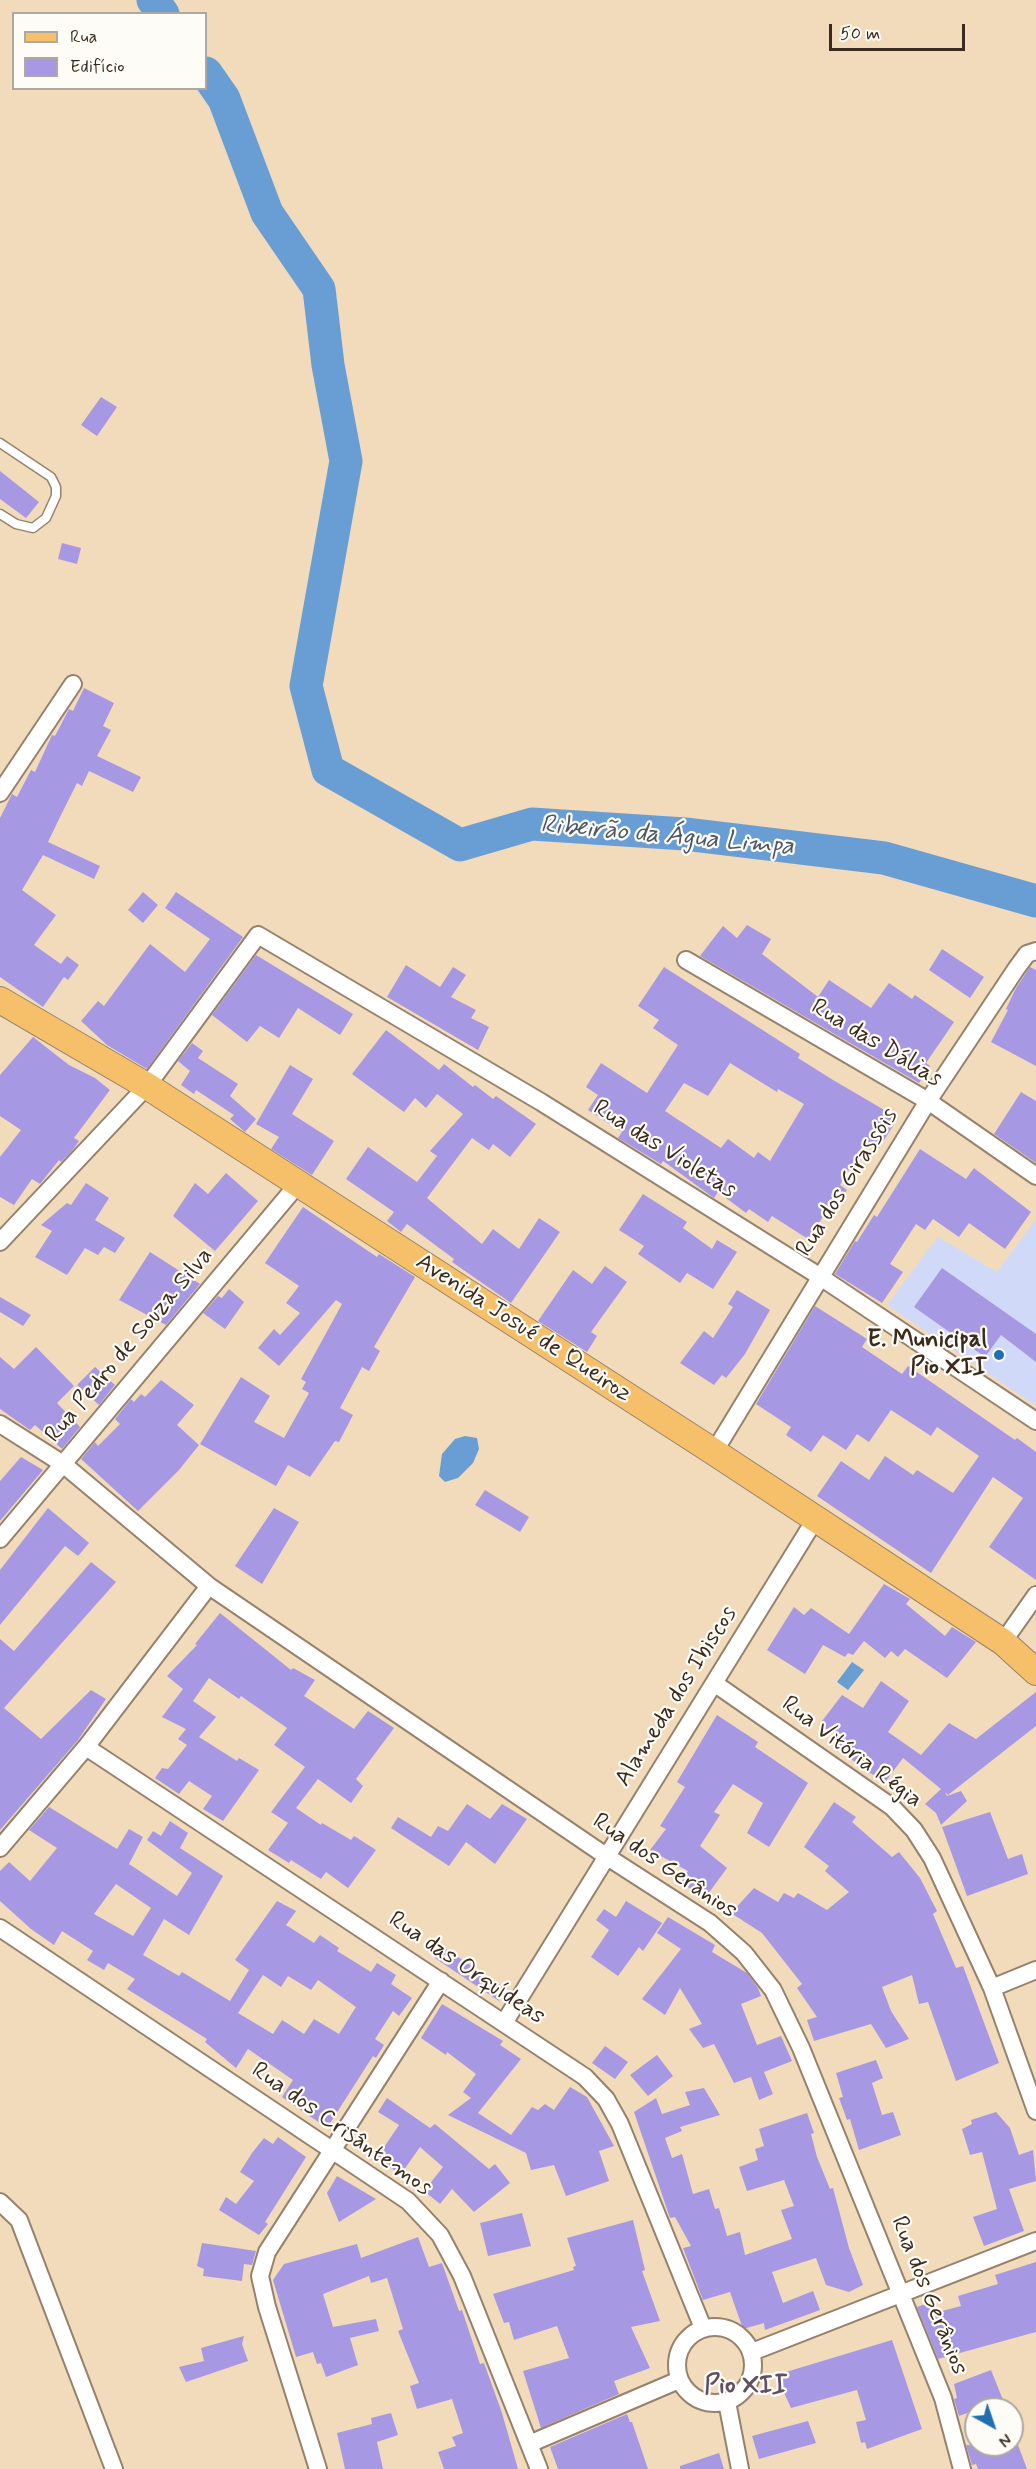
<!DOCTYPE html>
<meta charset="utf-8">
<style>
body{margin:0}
#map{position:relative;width:1036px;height:2469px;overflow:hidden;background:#f1dbbb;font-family:Mynerve,sans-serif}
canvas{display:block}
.legend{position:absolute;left:12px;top:12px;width:195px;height:78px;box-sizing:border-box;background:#fdfcf7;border:2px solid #afa8a0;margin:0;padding:8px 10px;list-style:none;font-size:18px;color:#3b2a1e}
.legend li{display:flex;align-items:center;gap:12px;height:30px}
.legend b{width:30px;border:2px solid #afa8a0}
.north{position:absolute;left:964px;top:2397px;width:60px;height:60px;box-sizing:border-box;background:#fdfcf7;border:2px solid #afa8a0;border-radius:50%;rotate:140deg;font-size:16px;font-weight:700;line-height:24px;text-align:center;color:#3b2a1e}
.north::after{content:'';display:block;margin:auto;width:21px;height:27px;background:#1f6fb2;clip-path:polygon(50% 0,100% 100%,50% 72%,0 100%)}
.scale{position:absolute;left:829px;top:24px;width:136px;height:27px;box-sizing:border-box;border:3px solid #3b2a1e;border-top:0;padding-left:8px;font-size:18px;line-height:21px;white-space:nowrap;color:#3b2a1e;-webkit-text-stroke:4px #fdfcf7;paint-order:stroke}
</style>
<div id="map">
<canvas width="1036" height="2469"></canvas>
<ul class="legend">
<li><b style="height:8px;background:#f6c06b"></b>Rua</li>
<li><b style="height:16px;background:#a798e3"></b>Edifício</li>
</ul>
<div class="north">N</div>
<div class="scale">50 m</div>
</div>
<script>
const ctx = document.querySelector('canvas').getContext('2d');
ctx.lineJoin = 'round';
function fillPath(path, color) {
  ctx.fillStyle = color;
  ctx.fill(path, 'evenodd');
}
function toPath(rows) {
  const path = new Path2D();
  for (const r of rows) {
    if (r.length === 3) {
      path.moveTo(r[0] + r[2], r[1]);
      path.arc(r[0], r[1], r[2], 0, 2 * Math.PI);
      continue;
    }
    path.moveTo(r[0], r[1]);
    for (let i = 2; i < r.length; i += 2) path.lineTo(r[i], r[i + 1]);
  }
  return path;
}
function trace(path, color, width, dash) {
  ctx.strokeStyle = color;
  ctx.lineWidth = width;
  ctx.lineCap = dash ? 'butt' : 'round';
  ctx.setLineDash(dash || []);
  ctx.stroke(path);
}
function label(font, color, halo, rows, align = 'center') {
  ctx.font = font + ' Mynerve,sans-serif';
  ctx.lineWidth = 4.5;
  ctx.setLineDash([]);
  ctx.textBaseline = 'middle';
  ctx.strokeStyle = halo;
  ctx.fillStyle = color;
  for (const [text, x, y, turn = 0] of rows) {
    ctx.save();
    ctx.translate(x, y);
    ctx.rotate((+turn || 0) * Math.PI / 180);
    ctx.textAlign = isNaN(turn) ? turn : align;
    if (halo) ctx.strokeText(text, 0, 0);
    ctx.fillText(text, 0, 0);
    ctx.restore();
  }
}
fillPath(toPath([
 [1036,1219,1036,1406,887,1305,938,1237,997,1272]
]), '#d1d9f9');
fillPath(toPath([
 [465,1436,477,1438,479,1449,473,1463,458,1478,445,1482,439,1476,442,1454,455,1439],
 [852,1662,864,1670,848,1690,837,1682]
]), '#699ed5');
trace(toPath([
 [153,0,163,14],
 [206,73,224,99,267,213,319,289,328,365,346,461,306,686,328,770,460,845,532,824,685,834,884,858,1036,901]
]), '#699ed5', 33);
fillPath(toPath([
 [101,397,117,407,97,436,81,425],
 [0,471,39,502,26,518,0,499],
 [62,543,81,548,77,564,58,559],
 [84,688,114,703,103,726,111,730,97,756,141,777,133,792,89,771,82,786,77,783,60,817,48,842,100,866,94,879,43,855,22,890,56,915,34,945,61,964,67,956,79,965,68,980,64,977,43,1007,0,977,0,818,12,794,17,797,31,770,35,772,52,735,55,736,69,709,73,711],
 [143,892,158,905,143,923,128,910],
 [176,892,243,937,147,1069,107,1045,81,1021,98,1001,104,1006,150,944,185,972,210,939,165,908],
 [747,925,771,939,762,954,818,997,829,980,871,1008,889,983,912,999,915,995,954,1022,926,1063,930,1066,919,1083,700,956,723,926,737,938],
 [942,949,984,977,970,998,929,970],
 [256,955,353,1014,340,1035,298,1008,279,1038,260,1026,247,1042,212,1015],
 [406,965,440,987,453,967,466,975,451,997,476,1010,471,1018,489,1027,478,1050,387,997],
 [664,967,800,1054,798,1058,833,1080,898,1118,879,1148,866,1140,840,1185,847,1190,831,1213,827,1211,808,1239,772,1216,768,1222,749,1209,746,1213,718,1192,714,1198,663,1161,661,1164,618,1138,622,1132,588,1110,598,1095,586,1087,601,1063,647,1093,678,1045,653,1028,659,1020,638,1006],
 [730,1063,777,1092,778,1089,804,1104,770,1161,758,1152,754,1158,728,1139,721,1148,665,1111,684,1083,708,1096],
 [1030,967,1036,970,1036,1066,991,1042,1008,1010,1006,1009,1016,988],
 [386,1030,439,1070,444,1064,473,1087,475,1085,493,1099,496,1096,536,1124,510,1157,493,1144,489,1150,472,1138,427,1198,482,1244,493,1229,519,1249,539,1218,560,1232,511,1303,452,1262,454,1259,407,1224,401,1232,387,1221,394,1212,346,1179,368,1147,417,1182,437,1156,430,1151,463,1114,437,1094,426,1108,415,1098,404,1112,352,1074],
 [33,1037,69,1065,95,1078,110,1090,74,1138,79,1141,72,1151,61,1162,59,1160,40,1184,32,1179,14,1205,0,1197,0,1157,21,1130,0,1116,0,1075],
 [192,1043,203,1051,198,1058,238,1084,230,1096,256,1119,245,1132,230,1119,234,1115,196,1090,194,1094,181,1085,190,1071,178,1061],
 [290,1065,313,1079,292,1114,334,1141,312,1175,271,1149,279,1137,256,1124],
 [1021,1092,1036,1101,1036,1163,994,1134],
 [920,1149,966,1179,974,1168,1031,1212,1005,1249,969,1223,959,1237,933,1219,925,1230,916,1224,890,1264,903,1272,882,1303,835,1274,855,1241,857,1242,874,1215,877,1217],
 [226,1173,258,1201,215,1251,173,1216,195,1183,208,1194],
 [86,1183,109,1198,95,1220,125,1238,115,1253,104,1247,98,1255,85,1248,67,1275,35,1257,52,1231,41,1225,67,1203,71,1205],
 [643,1194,687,1222,683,1228,712,1249,717,1240,737,1252,713,1289,687,1273,680,1283,638,1254,644,1246,619,1230],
 [303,1207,377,1257,379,1254,415,1277,374,1347,380,1351,369,1371,362,1367,340,1408,353,1415,339,1442,335,1441,310,1477,288,1465,276,1486,200,1444,241,1377,270,1396,254,1422,284,1438,309,1393,302,1389,306,1382,301,1379,342,1304,336,1300,279,1366,258,1348,274,1329,280,1335,300,1313,286,1303,299,1286,265,1263],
 [150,1252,200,1284,166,1325,119,1300],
 [605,1266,627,1282,591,1332,597,1336,587,1352,538,1321,573,1270,592,1284],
 [942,1268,1036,1334,1036,1362,1001,1335,985,1357,914,1307],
 [229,1289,244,1302,225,1329,203,1313,218,1296,222,1298],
 [737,1290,770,1310,745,1354,726,1378,722,1375,714,1385,680,1363,704,1331,713,1338,733,1307,728,1304],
 [0,1297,31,1315,23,1326,0,1312],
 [815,1306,867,1339,862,1347,902,1374,908,1366,1015,1440,1017,1438,1036,1452,1036,1580,989,1547,1023,1498,993,1477,931,1573,817,1496,841,1461,869,1480,885,1456,913,1475,917,1470,953,1493,979,1456,937,1427,931,1436,891,1410,869,1442,857,1434,846,1450,823,1435,811,1452,786,1435,791,1427,756,1404],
 [36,1347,74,1386,57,1403,80,1427,62,1449,35,1425,30,1430,0,1409,0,1357,14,1369],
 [95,1367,115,1385,99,1405,77,1385],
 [161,1380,194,1405,177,1425,199,1445,179,1470,138,1511,81,1459,95,1442,98,1446,120,1424,115,1419,131,1399,134,1402,141,1394,145,1397],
 [21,1457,43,1470,0,1521,0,1481],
 [485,1490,529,1517,520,1532,475,1505],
 [48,1508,89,1543,78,1556,65,1546,0,1625,0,1570],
 [274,1508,299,1522,262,1584,235,1566],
 [91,1562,116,1582,4,1708,41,1739,91,1690,106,1699,78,1740,0,1830,0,1639,14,1651],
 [884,1584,910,1599,906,1604,945,1636,952,1627,976,1642,947,1678,905,1649,898,1657,891,1651,885,1658,864,1641,853,1655,848,1653,845,1657,823,1645,805,1674,767,1650,794,1607,804,1615,811,1608,849,1634],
 [220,1613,291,1670,293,1668,315,1680,304,1696,354,1729,368,1711,394,1728,356,1779,363,1786,351,1803,318,1779,296,1808,321,1825,322,1823,351,1840,354,1836,376,1850,348,1888,326,1872,321,1879,291,1860,289,1863,268,1850,288,1823,271,1812,305,1767,274,1745,287,1728,241,1696,239,1699,209,1678,193,1701,216,1717,199,1737,237,1761,239,1758,259,1770,223,1821,203,1809,212,1796,189,1781,179,1794,155,1778,162,1768,168,1769,187,1745,178,1739,186,1729,162,1717,183,1689,167,1676,197,1645,195,1644],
 [881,1681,909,1701,888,1732,921,1755,949,1723,976,1739,1036,1692,1036,1726,948,1795,945,1792,947,1796,961,1791,967,1801,941,1825,936,1813,925,1804,941,1789,903,1758,886,1781,868,1772,835,1747,841,1738,819,1725,842,1695,863,1708],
 [717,1715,758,1742,755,1747,808,1783,769,1847,747,1833,763,1803,733,1784,714,1812,720,1815,700,1846,727,1868,705,1898,680,1882,688,1871,650,1850,666,1829,660,1826,685,1787,677,1782],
 [834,1802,856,1817,852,1822,892,1857,899,1852,920,1878,937,1911,933,1914,956,1968,963,1966,999,2063,956,2081,928,2002,919,2004,912,1975,882,1987,891,2011,909,2039,886,2048,871,2024,814,2041,807,2020,817,2017,797,1988,802,1984,762,1933,731,1913,754,1888,778,1902,784,1893,794,1898,798,1893,827,1910,849,1892,825,1871,829,1866,804,1847],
 [467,1804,490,1819,502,1804,527,1819,495,1864,466,1842,449,1866,391,1828,398,1817,431,1837,438,1826,448,1831],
 [49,1807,117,1849,129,1829,143,1837,129,1864,177,1896,192,1873,147,1840,153,1831,161,1836,170,1821,188,1833,180,1848,223,1876,189,1935,164,1919,143,1955,179,1976,182,1972,230,2001,249,1970,235,1960,277,1901,296,1911,286,1925,314,1943,320,1935,339,1948,337,1951,371,1972,377,1963,396,1975,391,1984,412,1998,399,2016,393,2011,375,2039,384,2045,376,2058,373,2056,327,2128,282,2097,293,2080,248,2049,236,2068,205,2042,207,2039,127,1989,135,1979,108,1963,104,1970,87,1960,93,1951,62,1931,54,1945,31,1929,0,1901,0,1871,9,1862,30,1881,57,1848,29,1830],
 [116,1884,151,1908,133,1936,94,1914],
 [263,1975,281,1987,288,1976,311,1990,318,1980,356,2007,339,2034,314,2019,304,2034,282,2020,273,2034,238,2013],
 [990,1812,1008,1859,1022,1854,1028,1874,967,1896,942,1827],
 [626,1901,662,1923,643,1951,639,1947,618,1976,591,1957,609,1930,596,1920,604,1909,616,1917],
 [668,1917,715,1945,712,1952,747,1973,758,1988,761,1996,741,2004,757,2045,781,2036,792,2061,764,2072,773,2094,759,2100,751,2077,734,2083,714,2044,703,2048,689,2029,702,2024,680,1988,665,2015,642,1999,681,1949,657,1933],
 [440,1945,506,1989,499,2001,432,1956],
 [442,2004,503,2041,500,2045,521,2059,478,2113,511,2135,532,2107,538,2110,545,2104,554,2110,570,2087,587,2097,614,2146,599,2151,609,2181,566,2196,554,2165,531,2170,526,2153,448,2115,471,2098,463,2092,476,2074,447,2052,446,2055,421,2038],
 [605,2046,628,2062,615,2079,592,2063],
 [657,2055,673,2076,648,2096,630,2075],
 [876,2060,883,2078,872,2083,882,2115,893,2112,901,2135,859,2150,850,2119,847,2120,839,2098,843,2097,836,2073],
 [704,2088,720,2115,680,2127,682,2131,665,2138,672,2158,682,2154,693,2194,709,2189,715,2209,719,2208,727,2236,740,2232,745,2255,792,2239,781,2210,794,2206,784,2180,747,2191,739,2167,758,2160,755,2149,764,2146,759,2129,807,2113,814,2133,811,2134,817,2157,830,2189,833,2188,849,2248,863,2285,849,2292,826,2285,816,2258,772,2272,783,2303,813,2291,820,2310,765,2330,764,2323,743,2329,730,2292,703,2300,683,2248,691,2246,675,2217,670,2218,634,2112,656,2098,662,2114,690,2105,685,2092],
 [387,2098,430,2128,435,2124,489,2169,495,2164,510,2183,474,2212,452,2189,440,2204,424,2191,443,2167,420,2147,401,2174,376,2159,399,2125,378,2112],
 [996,2112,1010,2128,1019,2155,1033,2150,1036,2181,1009,2189,1024,2231,984,2246,973,2217,997,2209,982,2152,970,2155,962,2129,972,2124,971,2120],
 [278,2137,306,2157,265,2222,268,2224,259,2235,219,2210,226,2197,236,2204,254,2181,240,2172,252,2153,264,2138,273,2144],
 [337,2176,376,2199,339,2222,327,2193],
 [522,2213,531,2246,488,2256,480,2223],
 [633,2220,645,2270,642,2271,660,2321,631,2327,650,2368,614,2381,619,2394,541,2428,523,2371,569,2358,557,2326,514,2340,509,2322,504,2323,493,2294,574,2270,573,2267,576,2266,567,2238],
 [418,2237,429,2267,442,2263,459,2311,462,2310,480,2364,484,2363,502,2413,518,2469,444,2469,438,2452,456,2446,452,2437,463,2433,452,2399,417,2409,410,2386,419,2383,398,2331,403,2329,387,2278,371,2283,369,2276,323,2294,333,2327,376,2319,379,2331,350,2338,358,2365,326,2377,321,2363,317,2364,313,2352,296,2357,273,2280,284,2264,357,2244,361,2258],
 [202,2243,256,2251,252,2265,244,2264,242,2281,203,2276,204,2269,197,2266],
 [1036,2262,1036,2332,938,2359,917,2307,931,2302,934,2313,961,2306,958,2296,998,2284,995,2275],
 [244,2336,242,2344,248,2361,186,2382,179,2367,204,2361,201,2348],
 [892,2340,922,2429,867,2449,865,2442,861,2443,856,2422,866,2420,857,2390,791,2408,776,2375],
 [991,2370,1003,2400,959,2416,954,2399,957,2398,954,2384],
 [391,2413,398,2435,377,2442,383,2469,345,2469,337,2433,372,2424,371,2418],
 [627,2414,630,2422,632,2422,648,2469,558,2469,550,2447],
 [808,2421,816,2443,759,2459,752,2436],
 [966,2445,1018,2445,1027,2469,978,2469,976,2464,972,2465],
 [719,2453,724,2469,680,2469,680,2466]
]), '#a798e3');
const lane = toPath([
 [0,443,51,477,56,487,56,496,46,518,33,528,16,524,0,514]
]);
const street = toPath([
 [0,793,73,684],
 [686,960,928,1101,1036,1176],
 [0,1242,147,1086,258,935,541,1102,819,1276,1036,1421],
 [0,1424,63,1464,209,1586,606,1856,710,1923,744,1953,773,1990,801,2048,943,2398,962,2469],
 [714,1452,928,1101,1016,969,1027,954,1036,951],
 [0,1539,298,1184],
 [1003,1642,1036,1595],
 [714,1683,892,1807,914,1830,932,1858,992,1988,1036,2111],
 [86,1747,585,2077,606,2099,620,2124,703,2328],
 [0,1848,86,1747,209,1586],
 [0,1928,408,2201,440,2235,462,2276,539,2469],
 [992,1988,1036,1970],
 [504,2023,816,1518],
 [0,2202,19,2220,114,2469],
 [715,2365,38],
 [752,2352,1036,2241],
 [727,2402,740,2469],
 [529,2444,679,2380],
 [318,2469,267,2307,260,2276,267,2252,441,1981]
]);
const primary = toPath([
 [0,1000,147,1086,714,1452,1003,1642,1036,1672]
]);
trace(lane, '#96826c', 11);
trace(street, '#96826c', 20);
trace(primary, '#96826c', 28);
trace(lane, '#fff', 8);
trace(street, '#fff', 16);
trace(primary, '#f6c06b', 26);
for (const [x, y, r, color] of [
 [999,1355,6,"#1f6fb2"]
]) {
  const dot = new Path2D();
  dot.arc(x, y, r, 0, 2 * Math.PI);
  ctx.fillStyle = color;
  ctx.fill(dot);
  trace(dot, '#fdfcf7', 2);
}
label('24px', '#3b2a1e', '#fdfcf7', [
 ["Rua das Dálias",876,1044,31],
 ["Rua das Violetas",664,1150,32],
 ["Rua dos Girassóis",848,1183,-58],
 ["Avenida Josué de Queiroz",523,1329,33],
 ["Rua Pedro de Souza Silva",130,1346,-50],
 ["Alameda dos Ibiscos",677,1697,-58],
 ["Rua Vitória Régia",851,1753,37],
 ["Rua dos Gerânios",664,1867,34],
 ["Rua das Orquídeas",466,1969,34],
 ["Rua dos Crisântemos",341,2130,35],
 ["Rua dos Gerânios",928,2296,68]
]);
label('bold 24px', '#3b2a1e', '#fdfcf7', [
 ["E. Municipal",987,1341],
 ["Pio XII",987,1369]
], 'right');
label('italic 26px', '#4d5867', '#fdfcf7', [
 ["Ribeirão da Água Limpa",667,837,5]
]);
label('bold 26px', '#615063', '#fdfcf7', [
 ["Pio XII",746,2388]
]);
</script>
